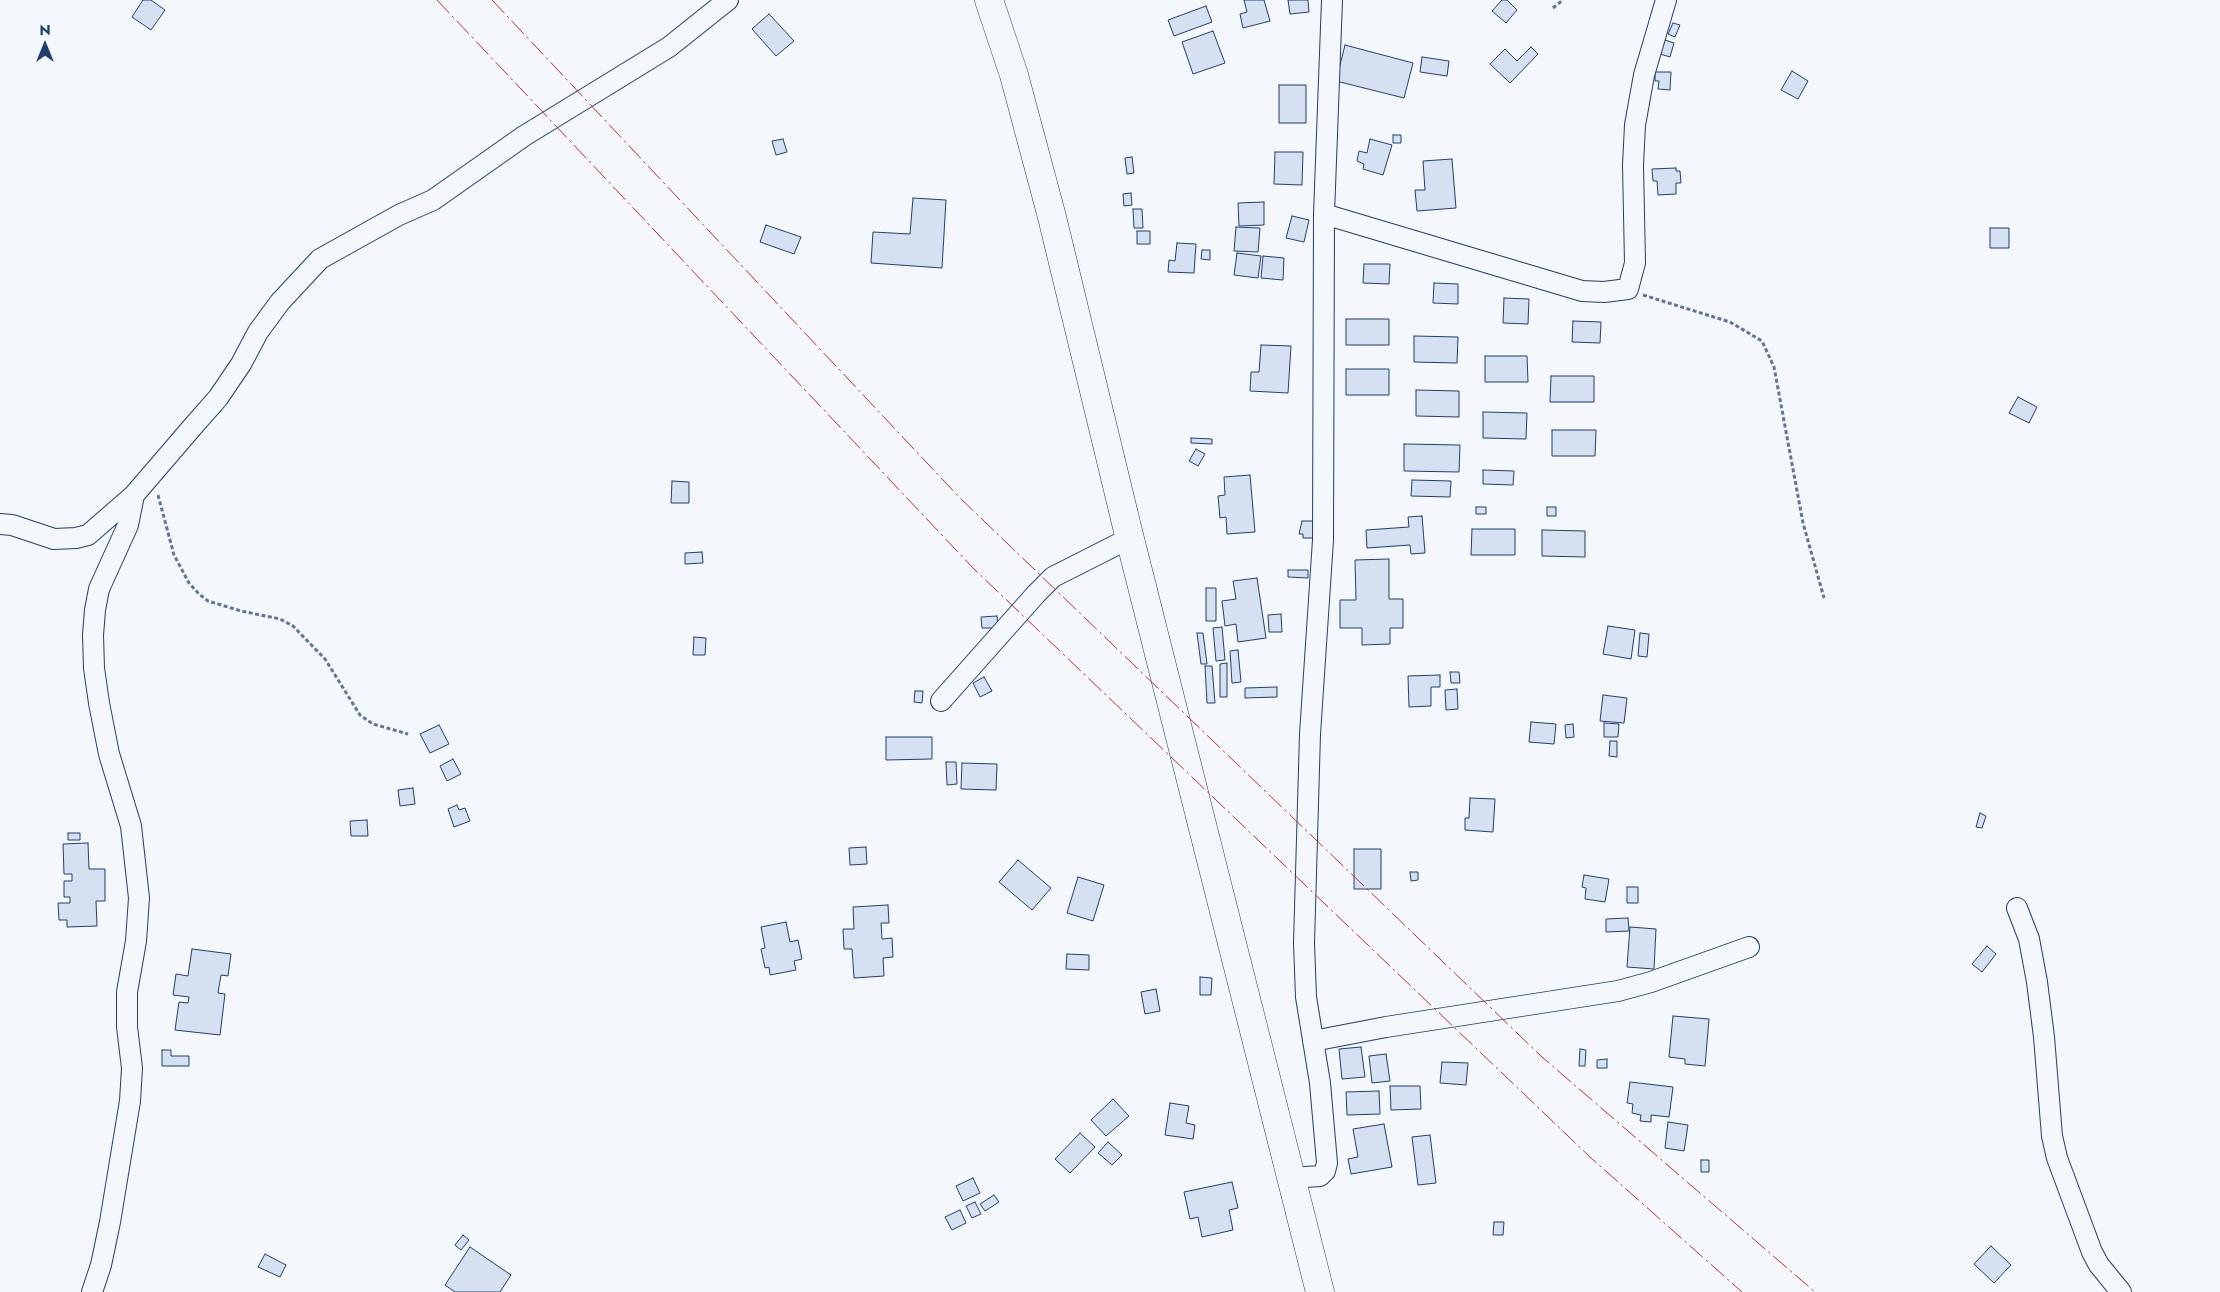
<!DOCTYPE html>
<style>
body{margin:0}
#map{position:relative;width:2220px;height:1292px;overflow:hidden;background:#f4f7fb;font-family:Jost,sans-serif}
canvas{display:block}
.north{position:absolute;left:20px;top:20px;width:50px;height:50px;-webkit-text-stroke:4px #f4f7fb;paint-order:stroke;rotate:0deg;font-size:14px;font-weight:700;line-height:20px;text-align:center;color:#1d3f73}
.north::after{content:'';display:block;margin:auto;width:18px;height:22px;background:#1d3f73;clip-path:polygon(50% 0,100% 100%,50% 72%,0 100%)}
</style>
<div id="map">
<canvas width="2220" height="1292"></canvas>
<div class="north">N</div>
</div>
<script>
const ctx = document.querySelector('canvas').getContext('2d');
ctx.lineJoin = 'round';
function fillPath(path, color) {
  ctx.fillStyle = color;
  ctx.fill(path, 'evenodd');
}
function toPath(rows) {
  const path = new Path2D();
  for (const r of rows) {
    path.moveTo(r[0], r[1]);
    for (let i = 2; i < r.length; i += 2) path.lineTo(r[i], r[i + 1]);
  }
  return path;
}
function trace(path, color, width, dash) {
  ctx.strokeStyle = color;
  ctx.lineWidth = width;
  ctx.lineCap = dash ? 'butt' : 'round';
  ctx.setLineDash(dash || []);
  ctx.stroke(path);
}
const building = toPath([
 [143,0,151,0,165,10,151,30,132,17,143,0],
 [1244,0,1264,0,1270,21,1243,28,1240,14,1247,12,1244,0],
 [1288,0,1308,0,1309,12,1290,14,1288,0],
 [1502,0,1507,0,1517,10,1506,23,1492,11,1502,0],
 [1206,6,1212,22,1174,36,1168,20,1206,6],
 [769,14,794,41,776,56,752,29,769,14],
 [1673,23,1680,25,1675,37,1668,34,1673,23],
 [1213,31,1225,63,1193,74,1182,42,1213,31],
 [1665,40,1674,43,1670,57,1660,54,1665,40],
 [1345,45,1413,63,1404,98,1336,81,1345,45],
 [1531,47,1538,54,1510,83,1490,64,1505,49,1517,61,1531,47],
 [1422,57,1449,61,1447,76,1420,72,1422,57],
 [1792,71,1808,81,1798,99,1781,90,1792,71],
 [1655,72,1671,72,1670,90,1658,89,1659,81,1655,81,1655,72],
 [1279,85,1306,85,1306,123,1279,123,1279,85],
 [1393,135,1401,135,1401,143,1393,143,1393,135],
 [783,139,787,152,776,155,772,141,783,139],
 [1370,139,1392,145,1383,175,1363,169,1364,164,1357,161,1359,151,1367,153,1370,139],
 [1275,152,1303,152,1302,185,1274,184,1275,152],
 [1132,157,1134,173,1127,174,1125,158,1132,157],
 [1452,159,1456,208,1417,211,1415,190,1425,190,1423,161,1452,159],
 [1676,168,1676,171,1680,171,1681,183,1676,183,1676,194,1658,195,1657,181,1653,181,1652,169,1676,168],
 [1131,193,1132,205,1124,206,1123,194,1131,193],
 [913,198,946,200,942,268,871,263,873,232,910,234,913,198],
 [1264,202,1264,225,1239,226,1238,203,1264,202],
 [1133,209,1142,209,1143,228,1134,228,1133,209],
 [1292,216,1309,220,1304,242,1286,238,1292,216],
 [766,225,801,237,794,254,760,242,766,225],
 [1236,227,1260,228,1258,252,1234,251,1236,227],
 [1990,228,2009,228,2009,248,1990,248,1990,228],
 [1137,231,1150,231,1150,244,1137,244,1137,231],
 [1177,243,1196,244,1194,273,1168,272,1169,260,1175,261,1177,243],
 [1202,250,1210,250,1210,260,1201,259,1202,250],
 [1237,253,1261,256,1258,278,1234,275,1237,253],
 [1263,256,1284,258,1283,280,1261,278,1263,256],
 [1364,264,1390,264,1389,284,1363,283,1364,264],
 [1434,283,1458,284,1458,304,1433,303,1434,283],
 [1504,298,1529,299,1528,324,1503,323,1504,298],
 [1346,319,1389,319,1389,345,1346,345,1346,319],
 [1573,321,1601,322,1600,343,1572,342,1573,321],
 [1414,336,1458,337,1457,363,1414,362,1414,336],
 [1261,345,1291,346,1288,393,1250,391,1251,372,1259,372,1261,345],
 [1485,356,1527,356,1528,382,1485,382,1485,356],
 [1346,369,1389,369,1389,395,1346,395,1346,369],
 [1551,376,1594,376,1594,402,1550,402,1551,376],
 [1416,390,1459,391,1459,417,1416,416,1416,390],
 [2018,397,2037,407,2029,423,2009,413,2018,397],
 [1483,412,1527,413,1526,439,1483,438,1483,412],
 [1552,430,1596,430,1595,456,1552,456,1552,430],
 [1191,438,1212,439,1212,444,1191,443,1191,438],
 [1404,444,1460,445,1459,472,1404,471,1404,444],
 [1196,449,1205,454,1198,466,1189,461,1196,449],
 [1483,470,1514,471,1513,485,1483,484,1483,470],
 [1250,475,1255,532,1227,534,1226,517,1220,518,1218,496,1225,495,1224,477,1250,475],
 [1412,480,1451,481,1450,497,1411,496,1412,480],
 [672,481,689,482,689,503,671,503,672,481],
 [1476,507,1486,507,1486,514,1476,514,1476,507],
 [1547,507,1556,507,1556,516,1547,516,1547,507],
 [1422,516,1425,553,1411,554,1410,545,1367,548,1366,530,1409,527,1408,517,1422,516],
 [1302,521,1313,521,1313,538,1303,538,1303,534,1299,534,1302,521],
 [1472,529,1515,529,1515,555,1471,555,1472,529],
 [1542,530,1585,531,1585,557,1542,556,1542,530],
 [702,552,703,563,685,564,685,553,702,552],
 [1389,559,1389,599,1403,599,1403,628,1390,628,1390,644,1362,645,1362,628,1340,628,1340,600,1356,600,1355,560,1389,559],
 [1288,570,1308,570,1308,578,1288,577,1288,570],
 [1257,578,1266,638,1238,642,1236,624,1225,626,1222,601,1236,599,1233,581,1257,578],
 [1206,588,1216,588,1216,621,1206,621,1206,588],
 [1281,614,1282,632,1269,632,1268,615,1281,614],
 [997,616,998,628,982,628,981,617,997,616],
 [1608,626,1635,630,1631,659,1603,654,1608,626],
 [1222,627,1225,660,1216,661,1213,628,1222,627],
 [1197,633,1203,633,1207,664,1201,664,1197,633],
 [1640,633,1649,634,1647,657,1638,656,1640,633],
 [694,637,706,638,705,655,693,655,694,637],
 [1238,650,1241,682,1232,683,1230,651,1238,650],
 [1227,663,1227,697,1220,697,1220,664,1227,663],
 [1205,666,1212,666,1215,703,1207,703,1205,666],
 [1450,672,1459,672,1460,683,1451,683,1450,672],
 [1440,675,1440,687,1431,687,1431,706,1409,707,1408,676,1440,675],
 [984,677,992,691,980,697,973,683,984,677],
 [1277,687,1277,697,1245,698,1245,688,1277,687],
 [1457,689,1458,709,1446,710,1445,690,1457,689],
 [915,691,923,691,922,703,914,702,915,691],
 [1603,695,1627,698,1624,723,1600,721,1603,695],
 [1531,722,1556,724,1554,744,1529,742,1531,722],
 [1604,723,1619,724,1618,737,1604,737,1604,723],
 [1573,724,1574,737,1566,738,1565,725,1573,724],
 [439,725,449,744,430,753,420,734,439,725],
 [886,737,932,737,932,759,886,760,886,737],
 [1610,741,1617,741,1617,757,1609,756,1610,741],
 [453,759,461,774,447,781,440,766,453,759],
 [946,762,956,762,957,784,947,785,946,762],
 [962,763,997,764,996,790,961,789,962,763],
 [413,788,415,804,400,806,398,790,413,788],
 [1470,798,1495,799,1493,832,1465,830,1465,818,1469,818,1470,798],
 [457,805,459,810,465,808,470,821,454,827,448,809,457,805],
 [1980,813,1986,816,1982,828,1976,827,1980,813],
 [367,820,368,836,351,836,350,821,367,820],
 [68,833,80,833,80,840,68,840,68,833],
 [88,843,89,869,105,869,105,901,96,901,97,926,67,927,67,920,59,920,58,903,70,903,70,897,64,897,64,881,72,881,72,874,64,874,63,844,88,843],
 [866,847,867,864,850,865,849,848,866,847],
 [1354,849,1381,849,1381,889,1354,889,1354,849],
 [1018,860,1051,888,1032,910,999,882,1018,860],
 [1410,872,1418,872,1418,880,1411,881,1410,872],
 [1584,875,1609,879,1605,902,1585,899,1586,888,1582,887,1584,875],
 [1078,877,1104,885,1093,921,1067,913,1078,877],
 [1627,887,1638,887,1638,903,1627,903,1627,887],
 [888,905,889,923,881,923,882,939,892,938,893,957,883,958,884,976,854,978,852,949,844,949,843,929,854,929,853,907,888,905],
 [1628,918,1629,931,1606,932,1606,919,1628,918],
 [786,922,790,942,798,940,802,959,794,961,796,970,770,975,769,967,765,968,761,949,765,948,761,927,786,922],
 [1630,927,1656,929,1654,969,1627,967,1630,927],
 [1987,946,1996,954,1982,972,1972,964,1987,946],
 [192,949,231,954,228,976,221,975,218,993,225,994,220,1035,175,1030,179,1002,188,1003,189,997,173,995,176,974,188,976,192,949],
 [1067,954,1089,955,1089,970,1066,969,1067,954],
 [1200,977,1212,978,1211,995,1200,995,1200,977],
 [1156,989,1160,1011,1145,1014,1141,992,1156,989],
 [1673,1016,1709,1019,1705,1066,1685,1064,1685,1059,1669,1057,1673,1016],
 [1361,1047,1365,1077,1342,1079,1339,1049,1361,1047],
 [1580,1049,1586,1050,1585,1066,1579,1066,1580,1049],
 [162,1050,171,1050,171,1056,189,1056,189,1066,162,1066,162,1050],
 [1386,1054,1390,1081,1372,1083,1369,1056,1386,1054],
 [1607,1059,1607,1068,1597,1068,1597,1060,1607,1059],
 [1442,1062,1468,1063,1466,1085,1440,1083,1442,1062],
 [1630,1082,1673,1087,1669,1117,1651,1115,1651,1122,1640,1121,1641,1115,1632,1113,1633,1104,1627,1103,1630,1082],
 [1390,1086,1420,1086,1421,1109,1391,1110,1390,1086],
 [1379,1091,1380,1114,1347,1115,1346,1092,1379,1091],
 [1113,1099,1129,1116,1106,1136,1091,1120,1113,1099],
 [1170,1103,1189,1106,1186,1123,1195,1125,1193,1139,1165,1135,1170,1103],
 [1668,1122,1688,1125,1684,1151,1665,1148,1668,1122],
 [1384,1124,1392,1167,1351,1174,1348,1159,1358,1157,1353,1129,1384,1124],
 [1080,1133,1095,1147,1070,1173,1055,1159,1080,1133],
 [1430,1135,1436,1183,1418,1185,1412,1137,1430,1135],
 [1108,1142,1122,1155,1112,1165,1098,1153,1108,1142],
 [1701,1160,1709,1160,1709,1172,1701,1172,1701,1160],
 [973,1178,980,1193,963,1201,956,1186,973,1178],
 [1232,1182,1238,1208,1229,1210,1233,1230,1202,1237,1198,1217,1190,1219,1184,1192,1232,1182],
 [994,1195,999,1202,985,1211,980,1204,994,1195],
 [975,1202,981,1214,972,1218,966,1206,975,1202],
 [960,1210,966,1223,952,1230,945,1217,960,1210],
 [1494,1222,1504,1222,1503,1235,1493,1235,1494,1222],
 [463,1235,469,1240,461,1250,455,1245,463,1235],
 [1991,1246,2011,1265,1994,1283,1974,1264,1991,1246],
 [470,1247,511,1275,500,1292,455,1292,445,1285,470,1247],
 [265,1254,286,1265,280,1277,258,1267,265,1254]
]);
fillPath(building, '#d5e0f0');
trace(building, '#1d3f73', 1);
const minor = toPath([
 [1324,214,1582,291,1604,292,1628,289,1635,263,1633,165,1635,125,1644,75,1666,0],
 [0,524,12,525,54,539,76,538,88,535,134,495,195,424,218,398,241,364,258,332,280,302,320,259,399,215,433,200,524,136,669,47,728,0],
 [941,701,1036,594,1053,577,1130,538],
 [2017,908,2029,939,2037,982,2044,1037,2052,1136,2057,1158,2092,1252,2099,1265,2121,1292],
 [1313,1041,1386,1027,1618,991,1651,982,1749,947],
 [1291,1178,1320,1176,1325,1171,1327,1163,1320,1083,1306,997,1304,943,1310,734,1323,540,1324,214,1332,0],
 [92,1292,101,1265,110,1222,130,1101,132,1068,127,1027,127,992,136,941,139,898,131,826,109,754,99,703,94,668,93,635,95,610,99,589,128,525,134,495]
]);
const highway = toPath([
 [989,0,1014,75,1052,217,1127,527,1320,1292]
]);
trace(minor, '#1d3f73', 22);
trace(highway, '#1d3f73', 29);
trace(toPath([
 [1553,8,1563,0],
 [1643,295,1730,322,1762,341,1774,367,1803,523,1824,598],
 [158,495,174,555,189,583,199,594,208,601,241,611,280,619,293,626,325,659,360,715,373,724,408,734]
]), '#5e769c', 3, [4, 2.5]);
trace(minor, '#f4f7fb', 20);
trace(highway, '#f4f7fb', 28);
trace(toPath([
 [437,0,973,568,1590,1157,1742,1292],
 [492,0,959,497,1542,1057,1815,1292]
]), '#c62828', 1, [18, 4, 2.5, 4]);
</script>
